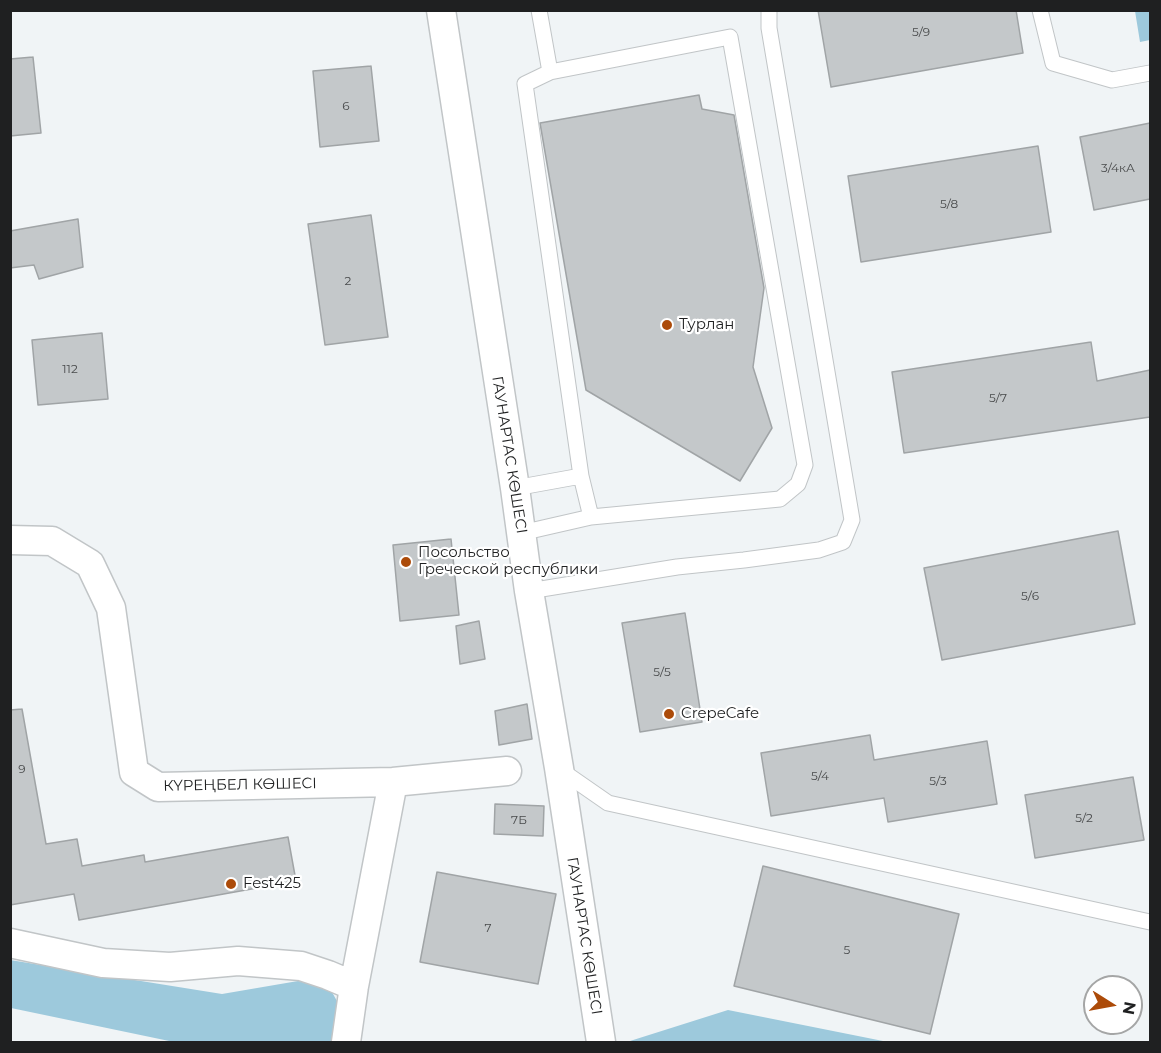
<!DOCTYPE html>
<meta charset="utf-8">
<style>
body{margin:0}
#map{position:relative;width:1161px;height:1053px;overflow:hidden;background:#f0f4f6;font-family:Montserrat,sans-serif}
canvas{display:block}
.frame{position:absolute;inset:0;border:12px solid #1f2021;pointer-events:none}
.north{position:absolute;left:1083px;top:975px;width:60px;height:60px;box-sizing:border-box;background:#fff;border:2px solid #a5a6a6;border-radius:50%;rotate:101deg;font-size:16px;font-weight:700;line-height:24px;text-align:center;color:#1f2021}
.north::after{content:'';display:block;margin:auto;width:21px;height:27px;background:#ac4b09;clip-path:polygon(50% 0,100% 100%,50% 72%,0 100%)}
</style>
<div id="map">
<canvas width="1161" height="1053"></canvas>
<div class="frame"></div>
<div class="north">N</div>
</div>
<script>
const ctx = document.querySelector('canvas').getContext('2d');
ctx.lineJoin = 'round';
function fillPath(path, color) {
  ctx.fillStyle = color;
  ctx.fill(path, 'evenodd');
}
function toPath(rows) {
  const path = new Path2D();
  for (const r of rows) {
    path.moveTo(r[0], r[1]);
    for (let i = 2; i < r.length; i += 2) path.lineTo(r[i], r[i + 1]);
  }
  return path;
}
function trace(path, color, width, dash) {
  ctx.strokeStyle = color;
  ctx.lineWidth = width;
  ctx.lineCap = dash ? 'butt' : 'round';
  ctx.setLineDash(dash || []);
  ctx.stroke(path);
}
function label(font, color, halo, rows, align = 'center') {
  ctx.font = font + ' Montserrat,sans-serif';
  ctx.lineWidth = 4.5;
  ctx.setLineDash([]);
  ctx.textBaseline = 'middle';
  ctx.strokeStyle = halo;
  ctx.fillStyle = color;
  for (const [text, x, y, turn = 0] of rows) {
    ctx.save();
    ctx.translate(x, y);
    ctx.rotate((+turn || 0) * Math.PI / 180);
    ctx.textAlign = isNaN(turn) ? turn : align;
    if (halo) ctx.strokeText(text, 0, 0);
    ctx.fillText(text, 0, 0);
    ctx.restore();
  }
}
fillPath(toPath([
 [1135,11,1150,11,1150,40,1140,42],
 [10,960,222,994,298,981,328,985,342,1010,331,1042,174,1042,11,1008],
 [728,1010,888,1042,630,1042,630,1041]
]), '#9dc9dc');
const building = toPath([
 [818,10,1016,10,1023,53,831,87,818,10],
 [33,57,41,133,10,136,10,59,33,57],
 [371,66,379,141,320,147,313,71,371,66],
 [699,95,702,109,734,115,764,288,753,367,772,428,740,481,586,390,540,123,699,95],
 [1150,123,1150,199,1094,210,1080,137,1150,123],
 [1038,146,1051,232,861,262,848,176,1038,146],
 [371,215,388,337,325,345,308,224,371,215],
 [78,219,83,267,39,279,34,265,10,268,10,231,78,219],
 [102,333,108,399,38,405,32,340,102,333],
 [1091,342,1097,381,1150,370,1150,417,904,453,892,372,1091,342],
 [1118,531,1135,624,942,660,924,568,1118,531],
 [451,539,459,615,400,621,393,545,451,539],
 [685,613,702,722,640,732,622,623,685,613],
 [479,621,485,659,460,664,456,626,479,621],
 [527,704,532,739,499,745,495,711,527,704],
 [22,709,46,844,77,839,82,866,144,855,145,862,288,837,296,881,79,920,74,894,10,905,10,710,22,709],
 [870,735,874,760,987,741,997,804,888,822,884,798,771,816,761,753,870,735],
 [1133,777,1144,840,1035,858,1025,795,1133,777],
 [495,804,544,806,543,836,494,834,495,804],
 [763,866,959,914,930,1034,734,986,763,866],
 [437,872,556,894,538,984,420,962,437,872]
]);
fillPath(building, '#c4c8ca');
trace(building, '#a0a4a6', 1.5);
const service = toPath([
 [539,10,550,72,730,37,805,465,798,484,780,499,591,517],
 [1040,10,1053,63,1112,80,1150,73],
 [515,488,581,476,525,84,550,72],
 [521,533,591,517,581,476],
 [529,591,677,567,744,560,819,550,843,542,852,520,769,28,769,10],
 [559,769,608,803,1150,922]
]);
const minor = toPath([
 [441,10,515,488,529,591,559,768,601,1042],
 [10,540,52,541,90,564,111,608,134,772,158,787,393,782,507,771],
 [10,943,103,963,170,967,238,961,301,966,328,975,354,986],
 [346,1042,354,986,393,782]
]);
trace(service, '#c1c5c7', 17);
trace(minor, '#c1c5c7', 31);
trace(service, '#fff', 15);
trace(minor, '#fff', 28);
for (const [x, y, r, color] of [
 [667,325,6,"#ac4b09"],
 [406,562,6,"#ac4b09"],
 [669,714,6,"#ac4b09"],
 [231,884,6,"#ac4b09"]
]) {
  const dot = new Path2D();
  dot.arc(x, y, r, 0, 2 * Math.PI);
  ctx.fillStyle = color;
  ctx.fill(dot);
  trace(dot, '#fff', 2);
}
label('12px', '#484a4b', null, [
 ["5/9",921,32],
 ["6",346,106],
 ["3/4кА",1118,168],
 ["5/8",949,204],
 ["2",348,281],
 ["112",70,369],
 ["5/7",998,398],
 ["5/6",1030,596],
 ["5/5",662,672],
 ["9",22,769],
 ["5/4",820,776],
 ["5/3",938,781],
 ["5/2",1084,818],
 ["7Б",519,820],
 ["7",488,928],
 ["5",847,950]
]);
label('15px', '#1f2021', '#fff', [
 ["Турлан",679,325],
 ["Посольство",418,553],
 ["Греческой республики",418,570],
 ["CrepeCafe",681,714],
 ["Fest425",243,884]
], 'left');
label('15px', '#1f2021', '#fff', [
 ["ГАУHАРТАС КӨШЕСІ",509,455,81],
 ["КҮРЕҢБЕЛ КӨШЕСІ",240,785,-1],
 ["ГАУHАРТАС КӨШЕСІ",584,936,81]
]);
</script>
